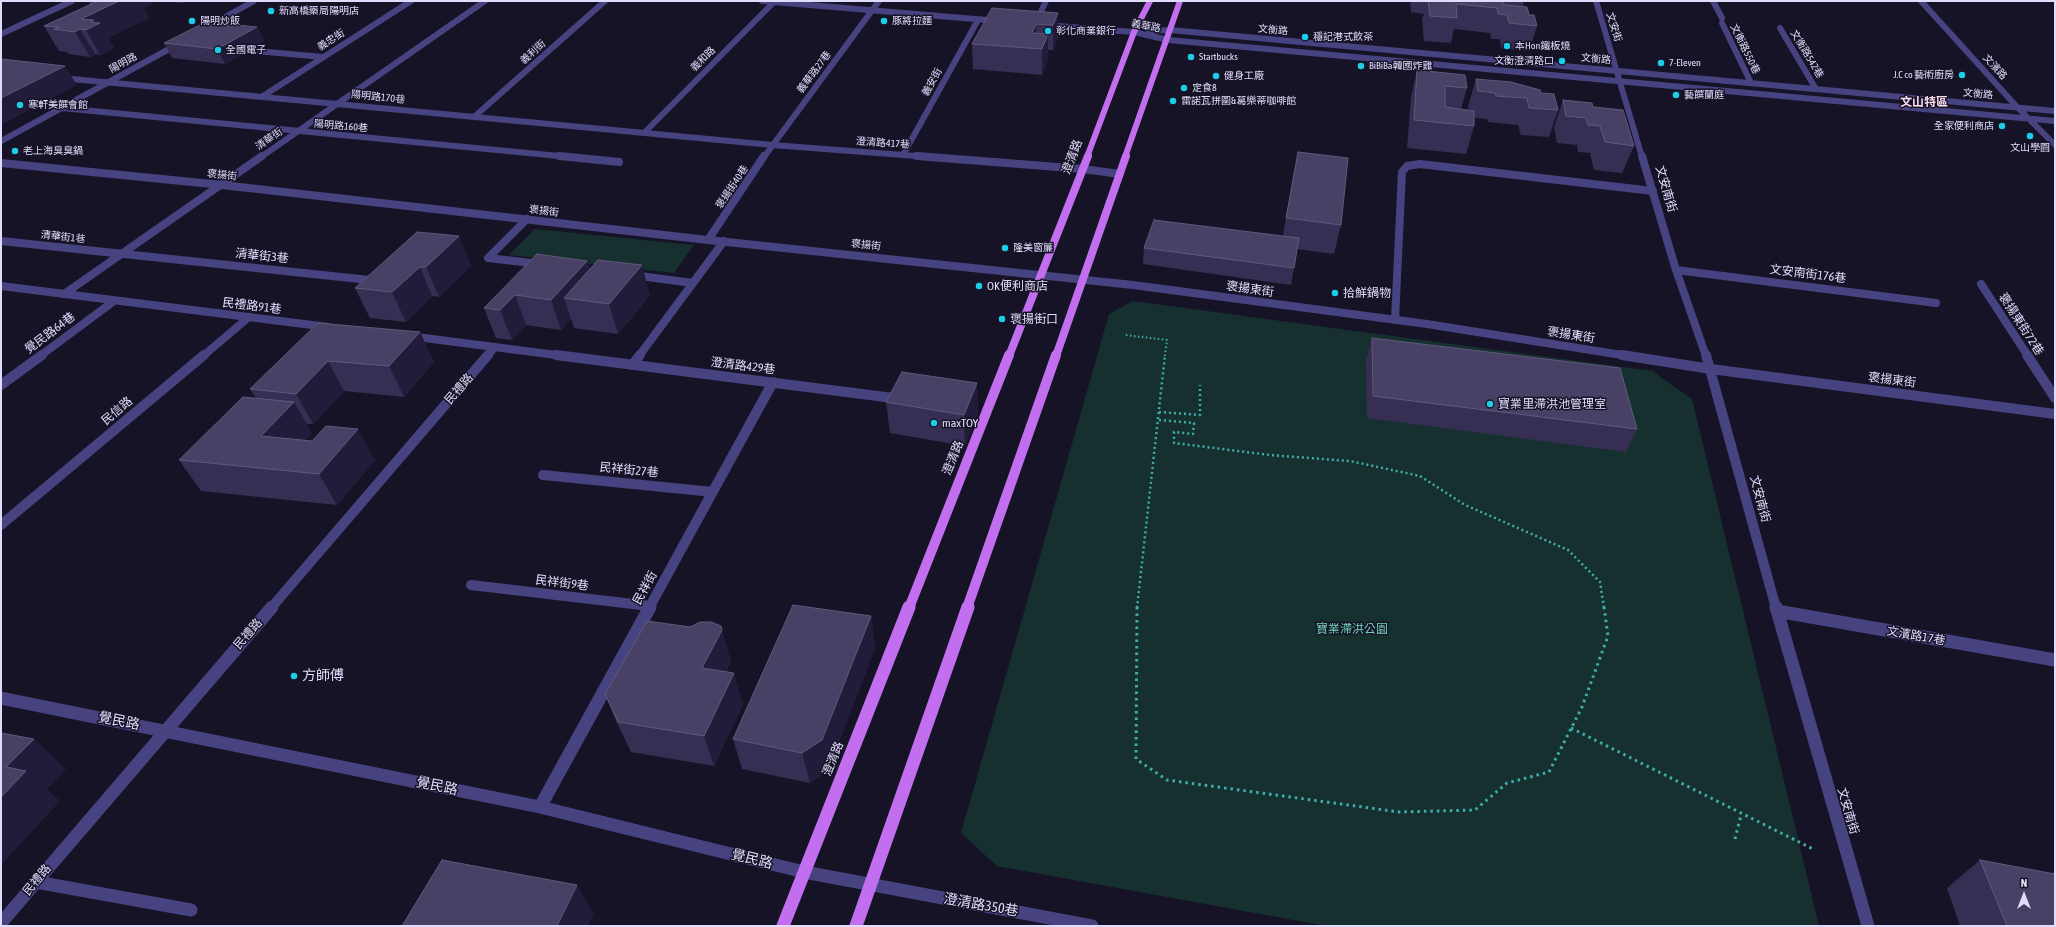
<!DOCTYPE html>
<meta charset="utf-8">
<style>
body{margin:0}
#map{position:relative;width:2056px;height:927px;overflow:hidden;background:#171327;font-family:"Asap Condensed",sans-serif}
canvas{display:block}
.frame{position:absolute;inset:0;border:2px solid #e0dcfb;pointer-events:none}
.north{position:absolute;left:2004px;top:875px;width:40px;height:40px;-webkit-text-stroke:3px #171327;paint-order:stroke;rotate:0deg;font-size:11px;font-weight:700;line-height:16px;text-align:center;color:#e0dcfb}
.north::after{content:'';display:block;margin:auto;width:14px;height:18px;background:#e0dcfb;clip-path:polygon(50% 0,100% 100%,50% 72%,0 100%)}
</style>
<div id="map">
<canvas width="2056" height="927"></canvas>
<div class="frame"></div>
<div class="north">N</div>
</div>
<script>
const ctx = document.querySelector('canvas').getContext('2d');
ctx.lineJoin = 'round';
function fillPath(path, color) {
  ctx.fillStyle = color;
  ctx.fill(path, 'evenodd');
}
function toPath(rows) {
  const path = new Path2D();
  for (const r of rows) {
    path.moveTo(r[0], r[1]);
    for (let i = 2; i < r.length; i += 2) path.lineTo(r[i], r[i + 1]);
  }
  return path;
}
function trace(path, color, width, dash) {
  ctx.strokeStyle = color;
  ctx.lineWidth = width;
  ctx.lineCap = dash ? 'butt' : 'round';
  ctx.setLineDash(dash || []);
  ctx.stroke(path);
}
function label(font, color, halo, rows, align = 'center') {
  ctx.font = font + ' "Asap Condensed","Noto Sans TC",sans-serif';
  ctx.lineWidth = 3;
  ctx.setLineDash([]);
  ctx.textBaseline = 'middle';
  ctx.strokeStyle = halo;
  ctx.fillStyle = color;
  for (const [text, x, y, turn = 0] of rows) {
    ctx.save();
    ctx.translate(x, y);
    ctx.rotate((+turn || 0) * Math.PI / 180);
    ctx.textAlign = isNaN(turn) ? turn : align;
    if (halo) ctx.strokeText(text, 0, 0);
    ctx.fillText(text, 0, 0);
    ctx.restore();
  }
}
fillPath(toPath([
 [535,229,694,245,674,273,509,255],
 [1133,301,1652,371,1692,399,1819,926,1326,926,997,866,961,833,1109,314]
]), '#163030');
trace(toPath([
 [1126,335,1167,340,1165,356]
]), '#3eaea9', 2, [1.5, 2.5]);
trace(toPath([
 [1159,412,1200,415,1200,385],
 [1159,420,1194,423,1193,434,1174,432,1174,443,1270,455,1350,461,1420,476,1465,505,1568,550,1600,582,1604,608],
 [1137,608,1165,355]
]), '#3eaea9', 2.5, [2, 3]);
trace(toPath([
 [1137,607,1136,759,1167,780,1399,812,1475,810,1507,783,1549,772,1582,707,1608,636,1604,607],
 [1571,728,1815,850],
 [1735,839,1741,815]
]), '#3eaea9', 3, [2.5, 4]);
trace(toPath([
 [762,1,999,21],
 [1596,1,1642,157],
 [1713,1,1722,18],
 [1921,1,2018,108,2055,145],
 [1722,23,1751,83],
 [1035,24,1046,1],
 [1045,25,1134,32,1168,40,2055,121],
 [1780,28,1816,89],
 [204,29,254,1],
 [1148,31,1170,30,2055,111],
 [1,34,72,1],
 [256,51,323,57],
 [61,78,772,145,930,157],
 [263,96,411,1],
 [62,108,569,157],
 [474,117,605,1],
 [645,132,775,1],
 [1,141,180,43],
 [903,155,978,20],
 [261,157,485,1],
 [764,157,879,1]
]), '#474380', 6);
trace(toPath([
 [559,156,619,162],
 [917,156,1083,169,1120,174],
 [1642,156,1676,270,1706,356],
 [1,163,222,185,708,240,1133,285,1427,324,1628,356],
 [527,219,488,258,540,264],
 [708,240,764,156],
 [1,241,379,281],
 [1676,270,1936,303],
 [632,275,693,283],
 [1981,284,2028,356],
 [1,286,328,327],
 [64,294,262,156],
 [1395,320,1402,172,1407,166,1420,164,1653,191],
 [409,336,564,356],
 [40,356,114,301],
 [203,356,249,317],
 [487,356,495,347],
 [639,356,724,241]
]), '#474380', 8);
trace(toPath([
 [556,355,901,399],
 [1622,355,1711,369,2055,414],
 [1706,355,1776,608],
 [2027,355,2055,398],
 [632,365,640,355],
 [1,385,42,355],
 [543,475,713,492],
 [1,525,204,355],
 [471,585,650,606],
 [271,608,488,355],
 [649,608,773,382]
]), '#474380', 10);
trace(toPath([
 [1776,607,1868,926],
 [1777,611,2055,660],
 [1,698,540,807,804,872,1092,926],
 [540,807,650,607],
 [36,882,191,910],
 [1,923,272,607]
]), '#474380', 13);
trace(toPath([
 [1087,157,1134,32,1150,1],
 [1125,157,1180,1]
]), '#c26fef', 6);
trace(toPath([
 [1009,356,1088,156],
 [1056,356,1126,156]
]), '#c26fef', 8);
trace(toPath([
 [909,608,1009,355],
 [967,608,1056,355]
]), '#c26fef', 10);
trace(toPath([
 [783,926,909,607],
 [856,926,968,607]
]), '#c26fef', 13);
fillPath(toPath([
 [88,1,155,1,155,2,144,8,149,18,108,38,114,48,100,55,95,54,90,57,69,54,67,52,59,51,44,26,90,5],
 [161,1,186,1,182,3],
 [1410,1,1524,1,1523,6,1537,26,1529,51,1501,48,1500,39,1491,39,1490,33,1454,29,1451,43,1424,41,1422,19,1424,14,1411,12],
 [1058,13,1058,38,1053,50,1048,50,1048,59,1042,75,973,69,972,44],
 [257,27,264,41,225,64,172,58,164,43],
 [1417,70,1467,88,1461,109,1469,110,1468,106,1476,79,1541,93,1558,110,1549,137,1521,135,1518,125,1488,122,1487,119,1474,118,1474,126,1466,154,1407,148,1411,97],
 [1563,100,1593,107,1634,146,1622,173,1594,170,1590,153,1578,152,1577,145,1557,143,1554,127],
 [1286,218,1341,225,1334,254,1297,249,1291,285,1143,264,1144,248,1283,236],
 [459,236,471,266,439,297,432,296,406,322,370,318,355,288],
 [587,261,590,269,650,295,618,334,574,328,571,319,561,330,526,325,512,340,496,338,484,308],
 [318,323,434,362,404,397,344,391,313,424,306,424,312,433,305,440,375,460,337,505,201,491,179,460,256,398,250,389],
 [1372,338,1637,429,1626,452,1367,418,1366,361],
 [886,402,978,413,965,446,890,433],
 [871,616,875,648,828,770,810,783,742,769,733,739],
 [731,661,726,672,743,704,714,766,631,752,618,725,605,694],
 [1980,860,2055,926,1960,926,1947,888]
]), '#362e53');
fillPath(toPath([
 [119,1,155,1,155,2,144,8,149,18,108,38,114,48,100,55,86,30,81,19],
 [1058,13,1058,38,1053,50,1053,25],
 [1036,24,1036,49,1032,33],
 [257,27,264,41,225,64,217,49],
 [80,29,95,54,90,57,75,32],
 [1048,34,1048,59,1042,75,1042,49],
 [65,66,77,85,1,125,1,98],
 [459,236,471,266,439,297,426,267],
 [587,261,596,290,564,298,571,319,561,330,551,300],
 [642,265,650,295,618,334,609,304],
 [420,267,432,296,406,322,392,292],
 [515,295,526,325,512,340,500,310],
 [420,332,434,362,404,397,389,366],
 [328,361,344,391,313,424,296,394],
 [977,383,978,413,965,446,964,415],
 [294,402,312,433,280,467,261,436],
 [358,429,375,460,337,505,319,474],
 [871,616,875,648,828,770,810,783,802,753],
 [722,630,731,661,712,699,702,668],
 [734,673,743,704,714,766,704,736],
 [34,739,66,769,47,789,60,801,1,865,1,757],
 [577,885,594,914,588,926,557,926]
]), '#221b3a');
const building = toPath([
 [98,1,119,1,81,19,94,20,90,22,100,23,86,30,80,29,75,32,54,29,59,27,44,26,98,1],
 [1428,1,1503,1,1504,5,1527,7,1529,15,1534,15,1537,26,1509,23,1507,15,1498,14,1497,8,1456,4,1457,18,1430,16,1428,1],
 [992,8,1058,13,1053,25,1036,24,1032,33,1048,34,1042,49,972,44,992,8],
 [206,22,257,27,217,49,164,43,206,22],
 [1,59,65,66,1,98,1,59],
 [1417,70,1465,75,1467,88,1445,86,1445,107,1474,111,1474,126,1414,120,1417,70],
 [1476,79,1511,82,1540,90,1541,93,1554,94,1558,110,1529,108,1527,98,1496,96,1495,93,1478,91,1476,79],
 [1563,100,1592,103,1593,107,1623,110,1634,146,1605,142,1600,126,1588,125,1586,118,1566,116,1563,100],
 [1298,152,1348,158,1341,225,1286,218,1298,152],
 [1154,220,1299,238,1294,268,1144,248,1154,220],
 [417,232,459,236,426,267,420,267,392,292,355,288,417,232],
 [537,254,587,261,551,300,515,295,500,310,484,308,537,254],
 [598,260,642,265,609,304,564,298,598,260],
 [318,323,420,332,389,366,328,361,296,394,250,389,318,323],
 [1372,338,1620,368,1637,429,1373,396,1372,338],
 [902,372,977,383,964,415,886,402,902,372],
 [243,397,294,402,261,436,312,441,326,426,358,429,319,474,179,460,243,397],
 [793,605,871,616,822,740,802,753,733,739,793,605],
 [647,621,690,627,700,622,711,622,721,626,722,630,702,668,734,673,704,736,618,722,605,694,647,621],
 [1,733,34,739,6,767,26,771,1,797,1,733],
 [442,860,577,885,557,926,402,926,442,860],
 [1980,860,2055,874,2055,926,2007,926,1980,860]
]);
fillPath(building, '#484165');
trace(building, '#60597c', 1);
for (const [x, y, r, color] of [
 [271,11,4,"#1dcde6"],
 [192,21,4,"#1dcde6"],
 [884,21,4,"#1dcde6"],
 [1048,31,4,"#1dcde6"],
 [1305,37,4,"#1dcde6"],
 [1507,46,4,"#1dcde6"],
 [218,50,4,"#1dcde6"],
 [1191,57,4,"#1dcde6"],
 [1562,61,4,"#1dcde6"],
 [1661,63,4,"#1dcde6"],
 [1361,66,4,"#1dcde6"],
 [1962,75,4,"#1dcde6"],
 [1216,76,4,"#1dcde6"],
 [1184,88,4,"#1dcde6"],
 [1676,95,4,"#1dcde6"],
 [1173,101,4,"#1dcde6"],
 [20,105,4,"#1dcde6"],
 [2002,126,4,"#1dcde6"],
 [2030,136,4,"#1dcde6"],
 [15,151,4,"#1dcde6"],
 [1005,248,4,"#1dcde6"],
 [979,286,4,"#1dcde6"],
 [1335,293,4,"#1dcde6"],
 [1002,319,4,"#1dcde6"],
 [1490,404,4,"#1dcde6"],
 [934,423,4,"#1dcde6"],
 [294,676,4,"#1dcde6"]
]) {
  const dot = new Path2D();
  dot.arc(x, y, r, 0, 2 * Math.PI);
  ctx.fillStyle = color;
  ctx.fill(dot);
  trace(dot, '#171327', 1.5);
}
label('10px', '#e0dcfb', '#171327', [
 ["新高橋藥局陽明店",279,11],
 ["陽明炒飯",200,21],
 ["豚將拉麵",892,21],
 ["彰化商業銀行",1056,31],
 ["穩記港式飲茶",1313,37],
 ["本Hon鐵板燒",1515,46],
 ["全國電子",226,50],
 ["Startbucks",1199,57],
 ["文衡澄清路口",1554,61,"right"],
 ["7-Eleven",1669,63],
 ["BiBiBa韓國炸雞",1369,66],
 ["J.C co 藝術廚房",1954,75,"right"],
 ["健身工廠",1224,76],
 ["定食8",1192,88],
 ["藝饌蘭庭",1684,95],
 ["雷諾瓦拼圖&葛樂蒂咖啡館",1181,101],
 ["寒軒美饌會館",28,105],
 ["全家便利商店",1994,126,"right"],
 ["文山學園",2030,148,"center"],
 ["老上海臭臭鍋",23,151],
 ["隆美窗簾",1013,248]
], 'left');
label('10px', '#e0dcfb', '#171327', [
 ["義華路",1146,26,11],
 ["文安街",1614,27,73],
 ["文衡路",1273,30,5],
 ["義忠街",331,40,-33],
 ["文衡路550巷",1745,49,64],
 ["義利街",533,52,-42],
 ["文衡路542巷",1807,54,59],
 ["義和路",703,59,-45],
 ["文衡路",1596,59,5],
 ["陽明路",123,63,-29],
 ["文濱路",1995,67,48],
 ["義華路27巷",814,72,-53],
 ["義安街",932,82,-61],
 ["文衡路",1978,94,5],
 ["陽明路170巷",378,97,6],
 ["陽明路160巷",341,126,5],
 ["清華街",269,139,-35],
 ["澄清路417巷",883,143,4],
 ["褒揚街",222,175,6],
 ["褒揚街40巷",732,187,-56],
 ["褒揚街",544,211,7],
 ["清華街1巷",63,237,6],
 ["褒揚街",866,245,6]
]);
label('bold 12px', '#fbdef0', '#171327', [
 ["文山特區",1924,102]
]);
label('12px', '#e0dcfb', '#171327', [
 ["澄清路",1072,157,-69],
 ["文安南街",1666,189,74],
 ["清華街3巷",262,256,6],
 ["文安南街176巷",1808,274,7],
 ["褒揚東街",1250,289,8],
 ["民禮路91巷",252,306,7],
 ["褒揚東街72巷",2021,324,57],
 ["覺民路64巷",50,333,-37],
 ["褒揚東街",1571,335,9],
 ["澄清路429巷",743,366,7],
 ["褒揚東街",1892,380,7],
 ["民禮路",459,389,-49],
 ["民信路",117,411,-40],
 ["澄清路",953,458,-68],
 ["民祥街27巷",629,470,6],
 ["文安南街",1760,499,75],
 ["民祥街9巷",562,583,7],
 ["民祥街",645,588,-61],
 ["民禮路",248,634,-49],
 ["文濱路17巷",1916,636,10],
 ["澄清路",833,759,-68],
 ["文安南街",1848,811,74],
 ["民禮路",37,880,-50]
]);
label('12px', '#e0dcfb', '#171327', [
 ["OK便利商店",987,286],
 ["拾鮮鍋物",1343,293],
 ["褒揚街口",1010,319],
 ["寶業里滯洪池管理室",1498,404],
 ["maxTOY",942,423]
], 'left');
label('12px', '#6fd4bd', '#171327', [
 ["寶業滯洪公園",1352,629]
]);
label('14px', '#e0dcfb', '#171327', [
 ["方師傅",302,676]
], 'left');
label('14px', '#e0dcfb', '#171327', [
 ["覺民路",119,721,11],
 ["覺民路",437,786,12],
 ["覺民路",752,859,14],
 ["澄清路350巷",981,905,10]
]);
</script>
